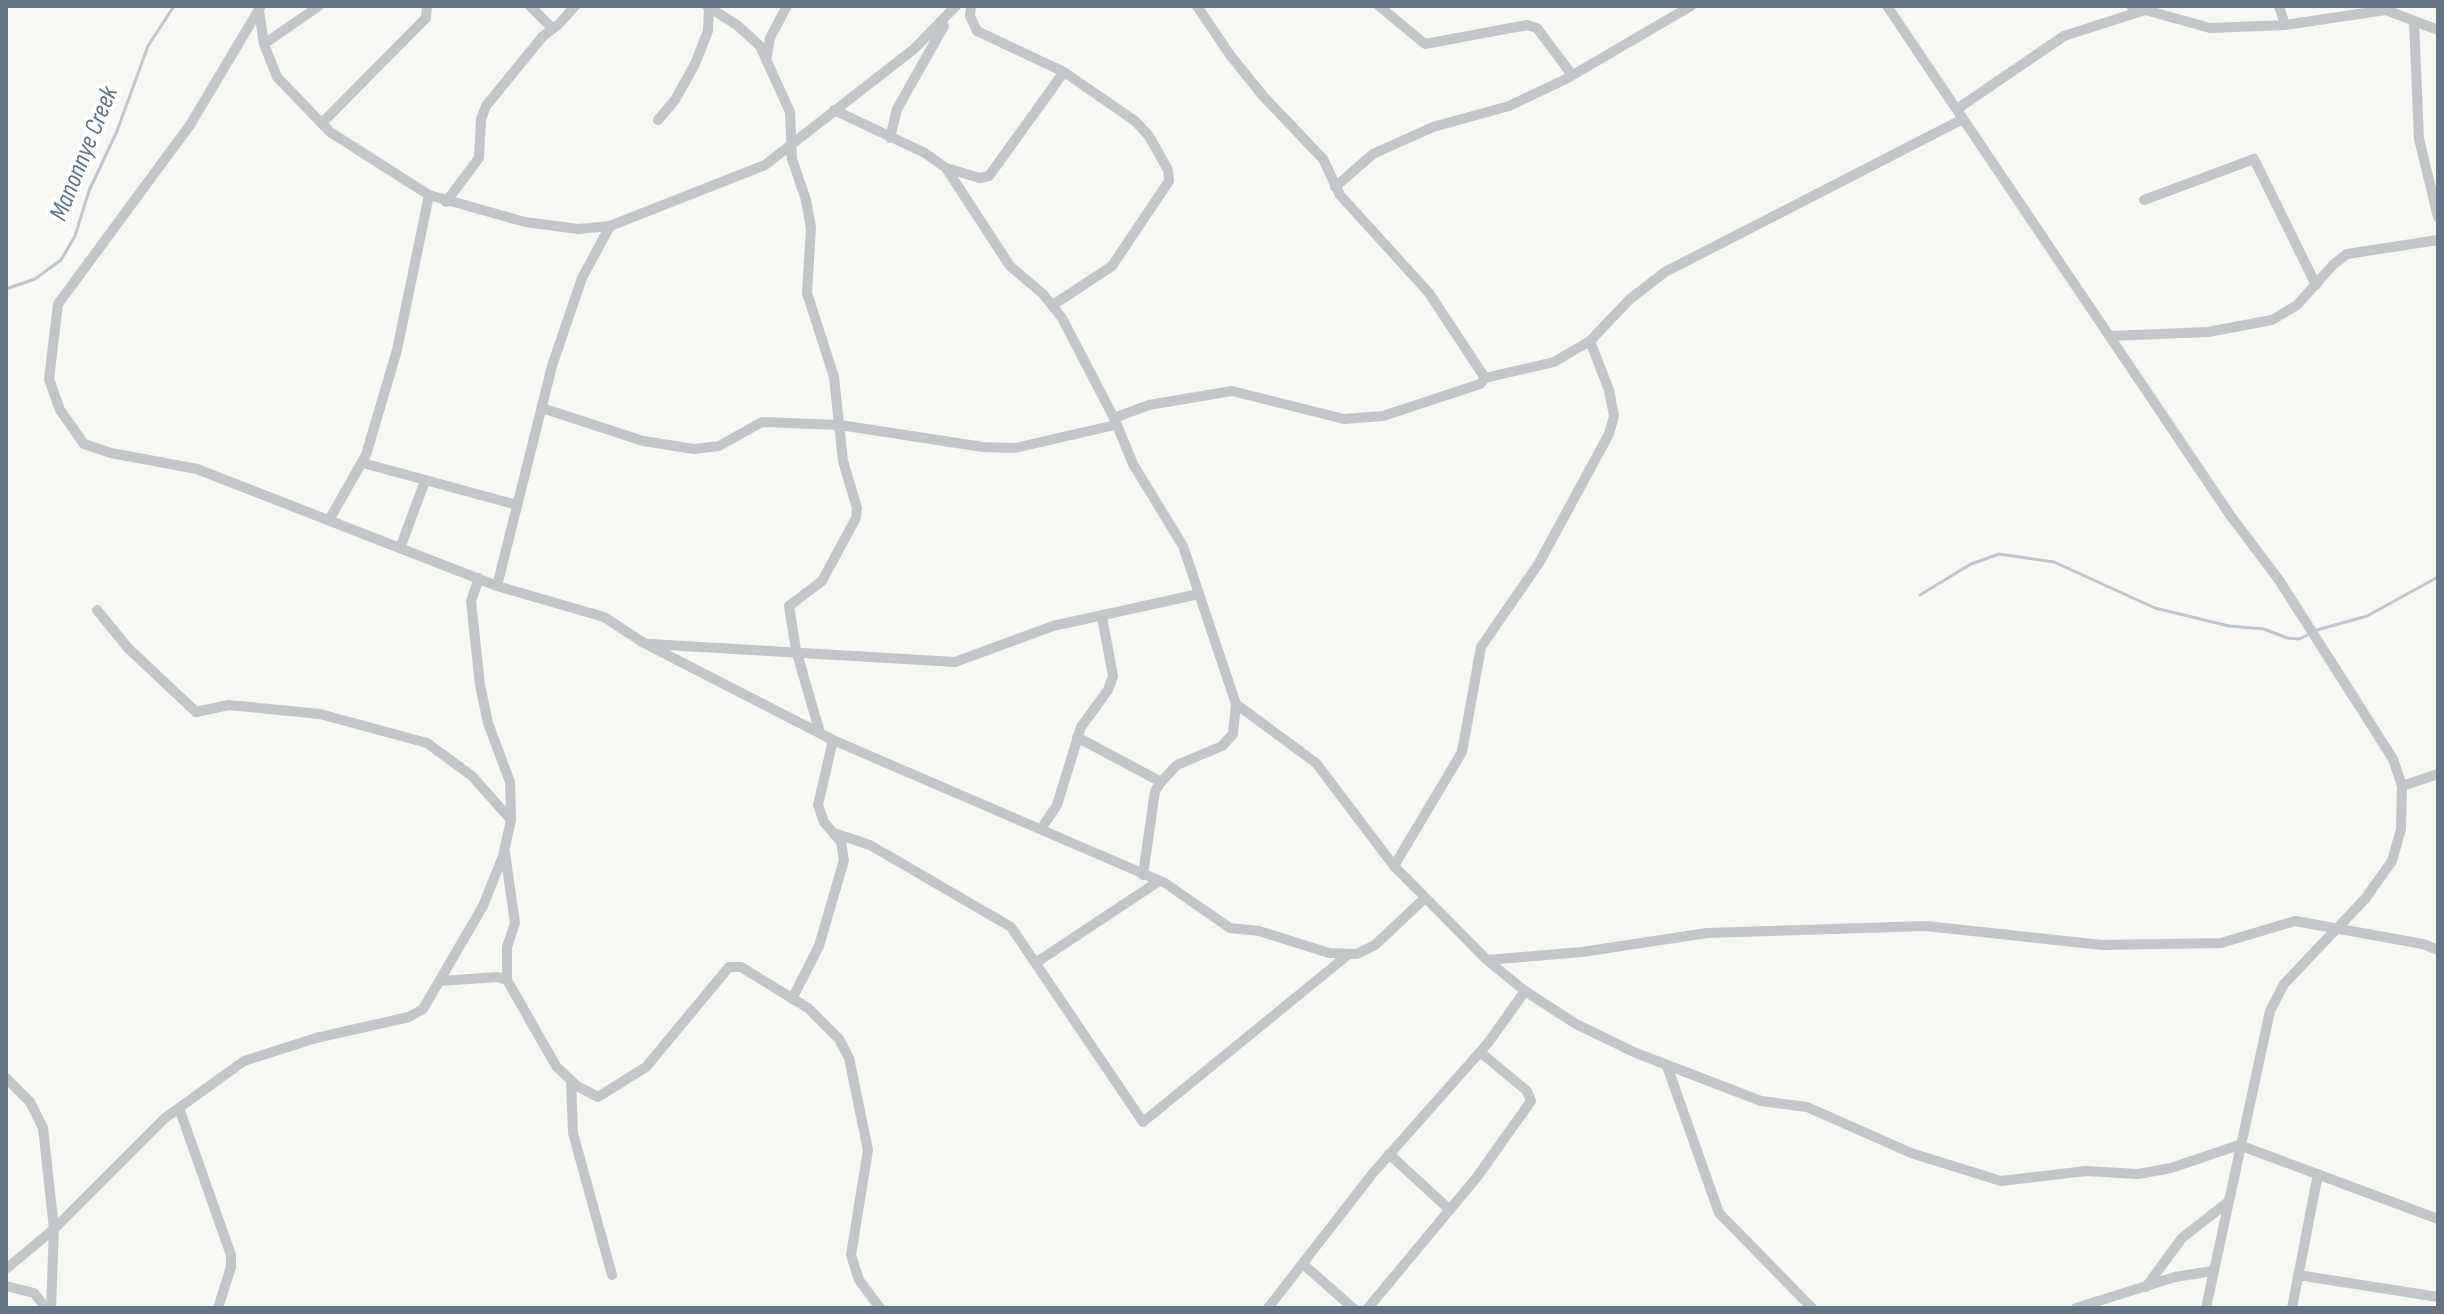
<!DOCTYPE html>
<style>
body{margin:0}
#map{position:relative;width:2444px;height:1314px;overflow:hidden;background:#f7f7f4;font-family:"Sofia Sans Condensed",sans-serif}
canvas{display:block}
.frame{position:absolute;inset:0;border:8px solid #667584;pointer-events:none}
</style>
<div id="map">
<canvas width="2444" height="1314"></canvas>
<div class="frame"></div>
</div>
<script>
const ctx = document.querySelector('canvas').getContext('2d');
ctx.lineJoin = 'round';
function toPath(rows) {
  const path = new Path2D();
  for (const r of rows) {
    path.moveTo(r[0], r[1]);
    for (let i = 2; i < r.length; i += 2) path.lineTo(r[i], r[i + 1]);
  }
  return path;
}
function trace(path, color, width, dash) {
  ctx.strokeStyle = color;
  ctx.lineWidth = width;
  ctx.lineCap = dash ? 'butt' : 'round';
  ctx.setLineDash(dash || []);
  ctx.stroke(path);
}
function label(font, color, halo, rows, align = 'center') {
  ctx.font = font + ' "Sofia Sans Condensed",sans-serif';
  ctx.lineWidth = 8;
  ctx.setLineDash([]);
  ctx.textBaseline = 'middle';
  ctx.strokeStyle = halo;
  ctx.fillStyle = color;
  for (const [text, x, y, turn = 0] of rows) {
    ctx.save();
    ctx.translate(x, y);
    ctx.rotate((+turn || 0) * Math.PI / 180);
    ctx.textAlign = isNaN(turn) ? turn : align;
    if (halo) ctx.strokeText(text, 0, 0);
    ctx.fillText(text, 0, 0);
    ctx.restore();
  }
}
trace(toPath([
 [6,289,35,279,61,260,75,236,89,191,117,131,148,46,174,6],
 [1920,595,1971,564,1999,554,2054,562,2155,608,2229,626,2264,629,2287,638,2299,639,2310,634],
 [2317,630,2367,616,2438,577]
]), '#bdc7cc', 3);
trace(toPath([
 [261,6,190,125,58,304,49,379,60,410,84,444,111,453,197,469,497,586,604,617,644,643,833,740,1165,883,1230,928,1259,931,1329,953,1357,954,1375,945,1425,898],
 [530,6,553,29],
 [707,6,737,25,760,46,790,112,792,159,806,200,811,228,807,293,834,377,843,461,857,508,856,518,822,581,789,606,796,650,820,733],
 [971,6,970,16,977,31,1064,72,1135,121,1149,136,1168,170,1169,181,1112,266,1053,305],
 [1379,6,1425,44,1527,25,1537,28,1572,75],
 [1887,6,2230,515,2279,580,2393,759,2402,786,2401,829,2392,861,2365,899,2284,984,2270,1011,2206,1308],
 [2131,6,2210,28,2285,25,2386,10,2438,30],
 [2279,6,2285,25],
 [259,11,264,44,277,77,330,132,429,195,525,222,578,229,610,226],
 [2414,22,2419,139,2438,217],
 [264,44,319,6],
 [767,56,770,38,787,6],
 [1957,109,2064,36,2145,10],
 [834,110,925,153,946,168,1010,266,1043,294,1062,318,1114,418,1133,464,1183,546,1236,704,1233,734,1222,746,1177,765,1161,782,1155,791,1143,875],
 [658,120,675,100,695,64,708,31,709,7],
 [322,123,426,18,427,6],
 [890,138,897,109,944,26],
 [946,168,980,178,989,176,1064,72],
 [1335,187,1373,154,1433,127,1509,106,1566,79,1691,6],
 [2144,200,2254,159,2316,285],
 [446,202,479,158,481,119,486,106,543,36,558,25,575,6],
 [2110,336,2208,332,2272,320,2297,305,2333,265,2347,254,2438,240],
 [1485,378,1554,362,1590,341,1630,299,1665,272,1963,119],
 [542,408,643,441,694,449,719,446,762,422,840,425,983,447,1015,448,1115,425],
 [1114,418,1149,405,1232,391,1344,419,1383,416,1480,384,1485,378,1429,293,1340,195,1323,159,1264,97,1230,55,1197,6],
 [363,463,517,505],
 [329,520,366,455,397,350,429,195],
 [400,548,425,481],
 [497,586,552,366,582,278,610,226,765,165,914,49,956,6],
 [97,610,128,648,196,712,229,705,320,714,427,743,472,776,511,820],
 [650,644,955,662,1053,626,1199,594],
 [1236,704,1316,763,1394,866,1487,960,1525,991,1576,1024,1636,1053,1761,1101,1807,1107,1911,1153,2001,1181,2086,1171,2138,1174,2171,1168,2239,1145,2438,1219],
 [1077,737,1161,782],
 [2402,786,2438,774],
 [1041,829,1057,805,1081,727,1108,690,1113,676,1102,617],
 [834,833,870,845,1011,927,1143,1122,1349,954],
 [505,853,515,923,507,947,507,980],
 [1394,866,1462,752,1481,647,1539,563,1609,434,1614,416,1609,390,1590,341],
 [1487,960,1582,952,1707,933,1926,926,2102,945,2221,943,2295,921,2423,944,2438,950],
 [1037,962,1159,881],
 [440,981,498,977,507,980,556,1066,577,1086,598,1097,646,1067,729,967,741,967,808,1008,839,1039,849,1058,868,1150,851,1255,859,1280,880,1308],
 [792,999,819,946,844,860,841,842,824,822,818,805,833,740],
 [1667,1066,1719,1213,1812,1308],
 [6,1078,30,1102,43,1128,54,1229,51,1308],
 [571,1081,573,1133,612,1275],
 [179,1108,231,1255,231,1267,218,1308],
 [1389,1154,1450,1210],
 [1303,1264,1353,1308],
 [6,1269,54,1229,165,1118,244,1061,316,1038,409,1017,423,1009,483,906,503,856,511,820,510,782,488,723,480,685,471,601,479,578],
 [2298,1275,2438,1297],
 [6,1286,34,1293,46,1308],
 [2146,1287,2182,1238,2228,1202],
 [1268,1308,1373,1173,1488,1043,1525,991],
 [1368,1308,1477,1177,1531,1101,1527,1091,1480,1052],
 [2076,1308,2175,1277,2212,1271],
 [2292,1308,2318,1174]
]), '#c2c6c9', 10);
label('italic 26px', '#627680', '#fff', [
 ["Manonnye Creek",85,154,-68]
]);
</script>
